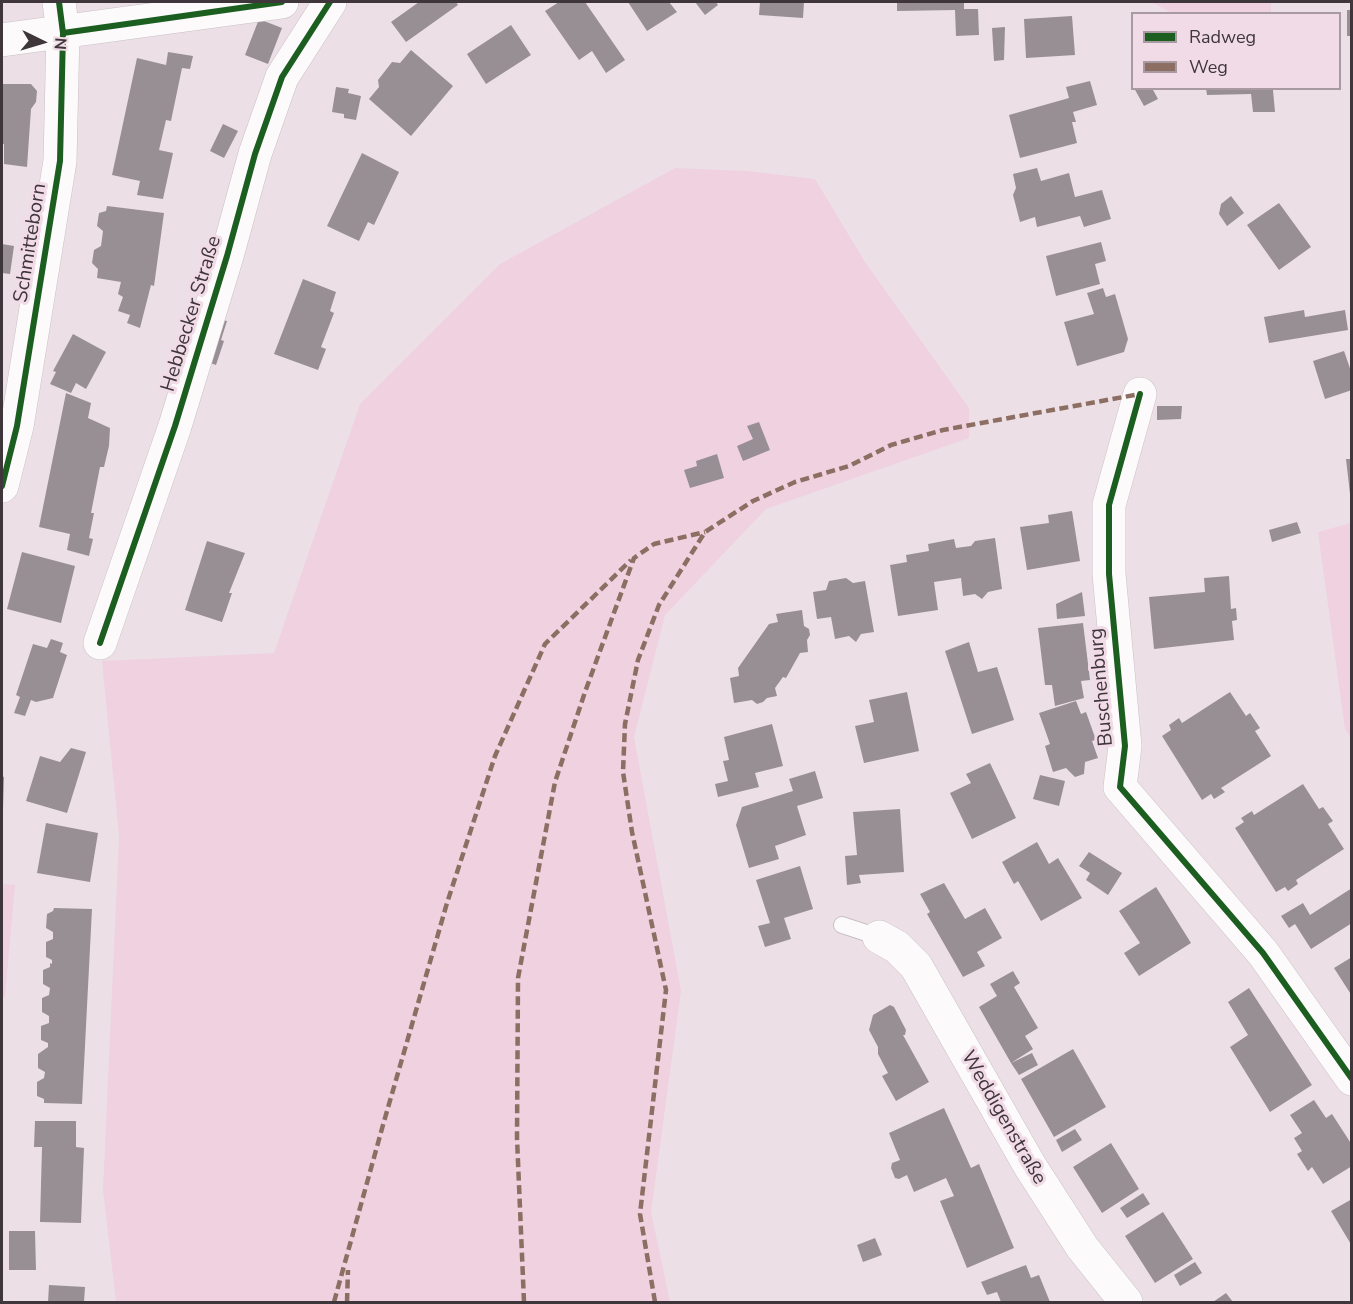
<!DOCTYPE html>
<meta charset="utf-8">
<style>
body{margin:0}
#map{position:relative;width:1353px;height:1304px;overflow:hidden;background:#ece0e6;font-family:"Nunito Sans",sans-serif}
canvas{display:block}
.frame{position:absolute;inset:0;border:3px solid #3e363a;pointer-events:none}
.legend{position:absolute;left:1131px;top:12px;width:210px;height:78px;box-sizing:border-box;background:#f1dbe6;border:2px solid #a999a1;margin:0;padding:8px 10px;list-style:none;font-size:18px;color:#3e363a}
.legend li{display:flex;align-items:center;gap:12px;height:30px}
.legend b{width:30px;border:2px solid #a999a1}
.north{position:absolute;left:12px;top:12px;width:60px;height:60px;-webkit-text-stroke:4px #f1dbe6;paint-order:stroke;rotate:95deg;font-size:16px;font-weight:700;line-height:24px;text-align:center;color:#3e363a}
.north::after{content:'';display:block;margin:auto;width:21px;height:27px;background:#3e363a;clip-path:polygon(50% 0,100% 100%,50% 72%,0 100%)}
</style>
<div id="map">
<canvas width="1353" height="1304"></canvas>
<div class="frame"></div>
<ul class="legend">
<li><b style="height:8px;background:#1b5e20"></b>Radweg</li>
<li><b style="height:8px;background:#8d6e63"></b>Weg</li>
</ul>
<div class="north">N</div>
</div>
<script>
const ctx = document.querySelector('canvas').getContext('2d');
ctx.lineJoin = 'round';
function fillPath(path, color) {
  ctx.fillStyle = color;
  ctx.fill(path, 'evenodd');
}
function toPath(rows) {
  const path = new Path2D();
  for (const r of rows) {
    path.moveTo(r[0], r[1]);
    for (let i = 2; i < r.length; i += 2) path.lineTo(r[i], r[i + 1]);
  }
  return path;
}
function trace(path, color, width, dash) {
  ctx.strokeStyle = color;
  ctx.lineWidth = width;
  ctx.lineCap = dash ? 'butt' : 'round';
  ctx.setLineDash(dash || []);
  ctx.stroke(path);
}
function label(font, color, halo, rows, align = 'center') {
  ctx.font = font + ' "Nunito Sans",sans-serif';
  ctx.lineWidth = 6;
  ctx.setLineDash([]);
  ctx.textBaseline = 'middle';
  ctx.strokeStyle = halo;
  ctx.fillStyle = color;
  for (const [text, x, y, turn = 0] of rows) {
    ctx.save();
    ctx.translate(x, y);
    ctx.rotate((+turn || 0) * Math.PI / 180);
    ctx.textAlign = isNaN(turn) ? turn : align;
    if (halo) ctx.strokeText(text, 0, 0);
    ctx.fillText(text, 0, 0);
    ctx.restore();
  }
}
fillPath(toPath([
 [1151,2,1271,2,1271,13,1172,13],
 [675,168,746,171,815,179,865,262,969,408,969,438,766,509,665,615,634,737,681,991,651,1212,670,1302,116,1302,103,1190,119,836,102,661,274,653,360,404,500,264],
 [1351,523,1352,523,1351,738,1345,729,1318,532],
 [2,884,15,885,5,997,2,997]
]), '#efd1e0');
fillPath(toPath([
 [419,2,456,2,458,5,406,42,391,22],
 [559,2,585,2,625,60,606,73,592,51,579,60,545,11],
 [628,2,669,2,677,12,647,31],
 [695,2,716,2,718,5,705,15],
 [760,2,804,2,803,18,759,15],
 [897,2,964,2,964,9,978,9,979,35,956,36,955,10,897,11],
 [1347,10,1352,10,1352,36,1347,36],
 [1072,16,1075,55,1026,58,1024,19],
 [259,19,282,28,268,64,245,55],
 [511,25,531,55,486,84,467,54],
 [1005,27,1004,60,994,61,992,28],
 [411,50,453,86,411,136,369,99,379,87,378,80,392,62,400,63],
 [168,52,193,56,190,69,182,68,171,121,166,120,159,150,173,153,163,199,137,195,140,181,112,175,137,58,166,65],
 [1090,81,1097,105,1073,112,1076,122,1072,122,1077,143,1020,158,1009,115,1069,98,1066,87],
 [2,84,31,84,37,91,36,102,31,109,27,167,4,164,4,144,2,144],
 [336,87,349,89,348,93,361,96,356,120,344,118,344,114,332,112],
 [1134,88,1152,88,1158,99,1144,106],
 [1206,88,1273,90,1275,112,1253,112,1251,94,1207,95],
 [223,124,238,131,224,158,210,151],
 [362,153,399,172,374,225,368,222,359,241,327,226],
 [1037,168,1041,181,1069,173,1075,197,1102,190,1111,219,1084,227,1080,216,1037,227,1035,217,1020,222,1013,195,1016,188,1013,174],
 [1231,196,1244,213,1227,226,1219,214,1221,204],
 [1279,203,1311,247,1279,270,1247,225],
 [107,206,164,213,154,286,151,285,140,328,127,323,130,315,118,311,123,297,118,294,121,282,97,278,98,269,92,263,94,250,101,246,103,231,97,226,99,213,106,211],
 [1101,242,1106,261,1095,264,1100,284,1056,296,1046,256],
 [2,244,14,246,10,274,2,273],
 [303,279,336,292,330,311,334,313,321,347,326,349,318,370,274,354],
 [1103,288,1106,297,1115,294,1128,339,1124,352,1077,366,1064,322,1094,314,1087,293],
 [1304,310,1305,317,1345,310,1348,330,1269,343,1264,317],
 [215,318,227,321,221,340,224,341,216,365,202,360],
 [73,334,106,352,86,389,76,383,71,393,50,384,56,372,53,371],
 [1344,351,1352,374,1352,390,1325,399,1313,361],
 [66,393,91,403,88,418,110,428,109,446,104,467,100,467,91,513,94,513,89,538,93,539,89,556,67,550,70,534,39,527],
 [1157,406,1182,406,1181,419,1157,420],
 [759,422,770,450,743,461,737,446,753,439,747,426],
 [717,454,724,478,690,488,684,470,697,466,696,461],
 [1346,459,1352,459,1352,494,1350,494],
 [1072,511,1080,561,1027,570,1020,527,1049,523,1048,515],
 [1297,522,1301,533,1272,542,1269,530],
 [995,538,1002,589,988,592,982,599,975,594,963,596,961,578,934,582,938,610,898,616,890,565,907,562,906,555,929,551,928,544,954,539,956,548,971,546,975,541],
 [207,541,245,553,229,593,232,593,222,622,185,610],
 [22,552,75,566,61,623,7,609],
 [1229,576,1231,609,1236,608,1237,620,1232,621,1234,640,1154,649,1149,597,1205,592,1204,578],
 [846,578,853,583,865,581,874,632,861,634,856,642,849,636,835,639,831,617,817,619,813,592,826,590,829,581],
 [1082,592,1085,616,1057,619,1056,604],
 [802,610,804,626,809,629,810,635,807,640,808,652,800,653,786,678,783,677,775,688,777,696,767,698,763,702,757,704,752,700,734,703,730,678,739,676,738,668,769,624,778,622,776,614],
 [1083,623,1090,680,1081,681,1084,698,1055,706,1052,685,1045,685,1038,628],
 [51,639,63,643,60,652,67,655,53,698,36,702,31,700,25,716,14,713,20,697,16,695,33,644,47,648],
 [969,642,978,672,997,667,1014,720,972,734,945,651],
 [907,692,919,751,864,763,855,726,874,722,869,700],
 [1230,692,1246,716,1250,713,1260,728,1255,731,1271,756,1221,788,1225,792,1214,799,1211,794,1202,800,1162,736,1171,730,1169,725,1179,718,1182,723],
 [1076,701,1081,714,1086,712,1096,740,1092,741,1098,758,1085,762,1084,774,1075,777,1066,768,1053,772,1045,746,1050,744,1039,713],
 [772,724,783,766,755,773,759,787,718,797,715,784,728,781,723,761,729,760,724,737],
 [71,748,86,752,67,813,26,801,40,756,60,762],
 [990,763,1016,818,972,839,950,793,971,783,966,774],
 [815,771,823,798,797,806,806,835,775,846,779,859,749,868,736,825,742,807,793,791,789,779],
 [1040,775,1065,781,1059,806,1033,799],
 [2,776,4,777,3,810,2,810],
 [1303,784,1319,809,1323,807,1333,821,1328,824,1344,849,1296,880,1298,884,1288,891,1285,887,1276,892,1235,828,1244,822,1241,818,1252,811,1254,815],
 [900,809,904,872,859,875,861,883,847,885,845,856,857,855,853,812],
 [46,823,98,833,90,882,37,873],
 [1037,842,1049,864,1058,858,1082,898,1041,921,1018,881,1014,884,1002,862],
 [1089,852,1122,873,1108,895,1086,880,1090,873,1079,866],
 [800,866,813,909,784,918,791,939,765,947,758,926,770,923,756,880],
 [944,883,965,919,985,908,1002,938,977,952,985,966,963,977,927,914,930,912,920,894],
 [1156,887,1191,943,1139,976,1124,953,1140,943,1119,911],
 [1352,888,1352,923,1311,949,1295,924,1289,928,1281,916,1303,903,1310,915],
 [54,908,92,909,82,1104,44,1103,44,1099,37,1096,37,1082,44,1078,45,1072,38,1068,38,1054,48,1047,48,1043,41,1040,41,1026,49,1023,49,1016,42,1012,42,998,49,995,50,988,43,984,43,970,50,967,50,963,52,964,52,960,46,957,46,942,53,939,53,932,46,928,47,914,53,911],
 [1352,957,1352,996,1334,968],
 [1013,971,1020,983,1014,987,1038,1028,1025,1036,1033,1049,1011,1063,979,1007,997,996,990,984],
 [1249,988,1312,1085,1270,1112,1230,1047,1248,1035,1228,1002],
 [890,1005,894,1007,906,1030,905,1035,903,1035,929,1082,896,1101,882,1076,888,1073,878,1054,878,1047,869,1030,873,1015],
 [1073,1049,1106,1107,1054,1137,1021,1079],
 [1032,1053,1038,1065,1019,1075,1011,1063],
 [1314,1100,1326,1118,1332,1114,1352,1145,1352,1166,1323,1184,1312,1167,1308,1171,1297,1154,1302,1151,1294,1138,1302,1133,1290,1115],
 [944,1108,971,1168,979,1164,1014,1248,967,1268,940,1201,954,1196,946,1178,914,1192,907,1175,899,1179,895,1178,891,1168,892,1163,900,1160,889,1133],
 [35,1121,76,1121,76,1147,84,1148,81,1223,40,1222,42,1147,34,1147],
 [1075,1129,1082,1140,1062,1152,1056,1140],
 [1111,1143,1139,1189,1102,1213,1073,1167],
 [1143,1193,1150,1204,1127,1218,1120,1208],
 [1352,1199,1352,1246,1331,1211],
 [1163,1212,1193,1259,1155,1283,1125,1236],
 [9,1231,35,1231,36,1270,9,1270],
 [875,1238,882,1255,863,1262,857,1245],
 [1195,1262,1202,1273,1180,1286,1174,1275],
 [1026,1265,1031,1278,1039,1275,1050,1302,1001,1302,997,1292,987,1295,981,1282],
 [49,1285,85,1287,84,1302,48,1302],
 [1226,1293,1233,1302,1213,1302]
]), '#988f94');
const lane = toPath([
 [842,925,879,937]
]);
const street = toPath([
 [2,40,282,2],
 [1140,394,1109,505,1109,574,1125,746,1120,787,1263,953,1352,1079],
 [2,486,17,426,60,161,63,33,59,2],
 [100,643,175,426,227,256,255,154,282,77,330,2],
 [879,937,897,947,916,966,1030,1166,1082,1247,1126,1302]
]);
trace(lane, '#c8bfc4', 18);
trace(street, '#c8bfc4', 34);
trace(lane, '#fcfafb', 16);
trace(street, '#fcfafb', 33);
trace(toPath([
 [334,1302,383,1125,447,903,495,756,545,644,631,560],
 [347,1302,348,1270],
 [524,1302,517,1138,518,978,555,782,585,692,634,558,654,544,705,532],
 [655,1302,640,1214,666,990,632,832,623,772,625,724,638,660,659,605,705,532,753,501,795,482,849,466,891,445,943,430,1140,394]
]), '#8d6e63', 4.5, [9, 4.5]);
trace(toPath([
 [63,33,282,2],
 [1140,394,1109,505,1109,574,1125,746,1120,787,1263,953,1352,1079],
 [2,486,17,426,60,161,63,33,59,2],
 [100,643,175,426,227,256,255,154,282,77,330,2]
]), '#1b5e20', 6);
label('20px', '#3e363a', '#f1dbe6', [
 ["Schmitteborn",31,243,-81],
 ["Hebbecker Straße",192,314,-73],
 ["Buschenburg",1102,687,-95],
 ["Weddigenstraße",1003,1118,60]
]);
</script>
